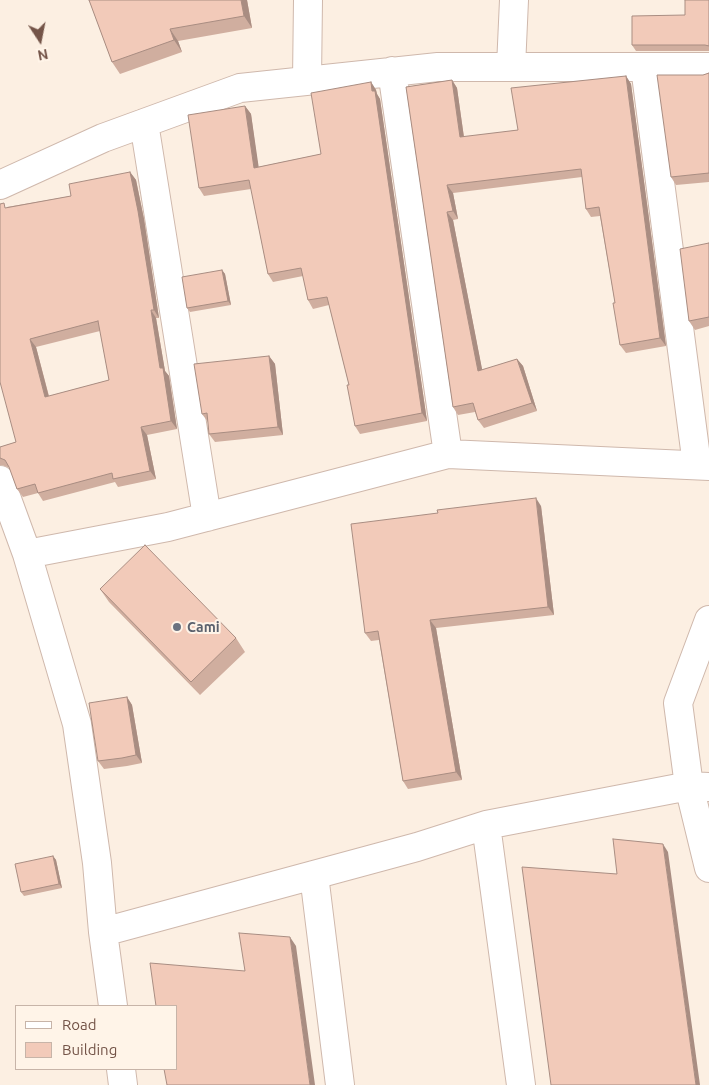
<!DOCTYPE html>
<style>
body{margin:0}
#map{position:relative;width:709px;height:1085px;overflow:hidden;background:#fcefe2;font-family:Ubuntu,sans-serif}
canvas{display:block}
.legend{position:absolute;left:15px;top:1005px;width:162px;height:65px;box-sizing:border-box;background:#fff4e8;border:1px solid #c7b4a8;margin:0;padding:6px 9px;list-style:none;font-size:15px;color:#745448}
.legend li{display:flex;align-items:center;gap:10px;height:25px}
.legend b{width:25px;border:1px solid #c7b4a8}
.north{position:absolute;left:15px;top:15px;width:50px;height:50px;-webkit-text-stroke:4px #fff4e8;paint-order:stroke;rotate:169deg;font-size:14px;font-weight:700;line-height:20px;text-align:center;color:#745448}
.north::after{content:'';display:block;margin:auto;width:18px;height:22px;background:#745448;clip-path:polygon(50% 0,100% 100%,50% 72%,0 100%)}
</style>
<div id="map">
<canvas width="709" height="1085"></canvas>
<ul class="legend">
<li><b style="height:6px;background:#fff"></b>Road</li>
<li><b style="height:14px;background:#f2cab9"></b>Building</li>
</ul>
<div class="north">N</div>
</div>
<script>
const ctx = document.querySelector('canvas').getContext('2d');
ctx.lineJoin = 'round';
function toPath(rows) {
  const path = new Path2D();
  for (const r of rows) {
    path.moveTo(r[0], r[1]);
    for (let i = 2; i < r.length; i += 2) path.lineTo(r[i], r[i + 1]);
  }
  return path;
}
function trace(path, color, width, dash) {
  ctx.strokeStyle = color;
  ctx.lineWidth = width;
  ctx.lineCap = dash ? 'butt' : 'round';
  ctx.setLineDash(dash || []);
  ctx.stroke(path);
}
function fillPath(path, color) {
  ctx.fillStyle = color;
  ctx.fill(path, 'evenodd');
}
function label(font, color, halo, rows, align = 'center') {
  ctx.font = font + ' Ubuntu,sans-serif';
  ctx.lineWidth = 4;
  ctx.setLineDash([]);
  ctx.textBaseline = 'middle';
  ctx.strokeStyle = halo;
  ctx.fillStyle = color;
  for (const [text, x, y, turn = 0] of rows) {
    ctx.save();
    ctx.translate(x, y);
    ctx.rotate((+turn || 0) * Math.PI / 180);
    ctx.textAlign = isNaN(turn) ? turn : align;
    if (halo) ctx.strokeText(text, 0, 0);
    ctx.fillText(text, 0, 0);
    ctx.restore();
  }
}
const street = toPath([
 [511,67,514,0],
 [645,67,697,465],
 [392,71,448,454],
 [307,80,308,0],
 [144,123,207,517],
 [0,185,103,138,240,88,438,67,709,67],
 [0,480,27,554,77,724,97,863,103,932,113,1006],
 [27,554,168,527,448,454,709,466],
 [709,620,678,703,689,786,709,868],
 [486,825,521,1085],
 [314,875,340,1085],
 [103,932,417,847,486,825,689,786,709,787],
 [121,1069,123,1085]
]);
trace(street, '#cfb8ac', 30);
trace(street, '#fff', 28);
fillPath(toPath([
 [89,0,247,0,252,28,178,41,182,52,120,74,112,62],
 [709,0,709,51,636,51,632,45,685,15],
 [709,73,709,182,676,185,671,177,703,75],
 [626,76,631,84,666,346,626,353,620,345,615,303,600,216,591,217,586,209,582,177,453,193,458,219,453,220,482,370,517,359,523,366,537,411,484,428,478,420,475,412,458,415,453,407,406,87,452,80,457,88,464,137,518,130],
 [371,82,376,90,377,94,380,99,427,421,360,434,355,426,349,385,329,305,313,309,308,300,303,276,273,282,268,274,251,189,204,196,199,188,245,106,251,114,258,167,321,154],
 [130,172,136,180,144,219,159,318,156,318,165,371,169,376,177,429,147,435,156,479,118,487,115,482,43,501,38,493,23,497,17,489,10,468,2,465,0,465,0,447,16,442,7,207,71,196],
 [100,331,109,380,49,396,36,347],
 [709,243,709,326,695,330,689,321],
 [222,270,225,274,231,305,190,312,187,308],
 [269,356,275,364,283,435,215,442,209,434,208,422,202,414],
 [541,506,554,615,436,628,462,780,408,789,403,781,379,640,371,641,365,633],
 [100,589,236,638,245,652,200,695,109,602],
 [127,697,132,705,142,763,127,766,104,769,98,761],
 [53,856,56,860,62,888,24,896,21,892]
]), '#d0ae9f');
fillPath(toPath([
 [241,0,247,0,252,28,244,16],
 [170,29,178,41,182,52,174,40],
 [626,76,631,84,666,346,660,338],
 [452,80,457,88,465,145,460,137],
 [371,82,376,90,377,94,380,99,427,421,422,413],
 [245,106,251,114,260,176,254,168],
 [130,172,136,180,144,219,159,318,154,310],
 [447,185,453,193,458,219,453,211],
 [447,212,453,220,484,379,478,371],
 [222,270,225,274,231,305,228,301],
 [151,310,156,318,165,371,169,376,177,429,171,421,160,368],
 [30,339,36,347,51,405,45,397],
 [269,356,275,364,283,435,278,427],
 [517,359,523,366,537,411,532,403],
 [141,427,147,435,156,479,150,471],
 [536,498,541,506,554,615,548,607],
 [430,620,436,628,462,780,456,772],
 [127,697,132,705,142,763,136,755],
 [663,844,668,852,700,1085,696,1085],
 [53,856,56,860,62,888,59,884],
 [290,937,296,946,315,1085,310,1085]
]), '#a98d82');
const building = toPath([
 [89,0,241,0,244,16,170,29,174,40,112,62,89,0],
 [685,0,709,0,709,46,705,45,632,45,632,16,685,15,685,0],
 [709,73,709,173,671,177,657,75,703,75,709,73],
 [626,76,660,338,620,345,613,303,615,303,599,207,586,209,581,169,447,185,453,211,447,212,478,371,517,359,532,403,478,420,473,403,453,407,406,87,452,80,460,137,518,130,511,88,626,76],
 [371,82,372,91,375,91,422,413,355,426,347,385,349,385,327,297,308,300,301,268,268,274,249,180,199,188,188,115,245,106,254,168,321,154,311,93,371,82],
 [130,172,138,211,154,310,151,310,160,368,163,368,171,421,141,427,150,471,113,479,112,473,38,493,35,484,17,489,9,467,5,460,0,458,0,447,16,442,0,382,0,204,4,203,5,208,71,196,69,184,130,172],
 [98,321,109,380,45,397,30,339,98,321],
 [709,243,709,317,689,321,680,249,709,243],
 [222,270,228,301,187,308,182,277,222,270],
 [269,356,278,427,209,434,207,413,202,414,194,364,269,356],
 [536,498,548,607,430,620,456,772,403,781,378,631,365,633,351,524,438,513,437,510,536,498],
 [145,545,236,638,191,682,100,589,145,545],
 [127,697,136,755,122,758,98,761,89,703,127,697],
 [613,839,663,844,696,1085,551,1085,522,867,617,874,613,839],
 [53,856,59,884,21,892,15,864,53,856],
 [239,933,290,937,310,1085,167,1085,164,1069,176,1069,176,1006,156,1006,150,963,245,971,239,933]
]);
fillPath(building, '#f2cab9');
trace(building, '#a98d82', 1);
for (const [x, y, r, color] of [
 [177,627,5,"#6b7280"]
]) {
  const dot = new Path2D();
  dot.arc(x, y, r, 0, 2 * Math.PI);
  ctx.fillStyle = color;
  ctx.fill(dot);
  trace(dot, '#fff4e8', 2);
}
label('bold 14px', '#5b616d', '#fff4e8', [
 ["Cami",187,627]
], 'left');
</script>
